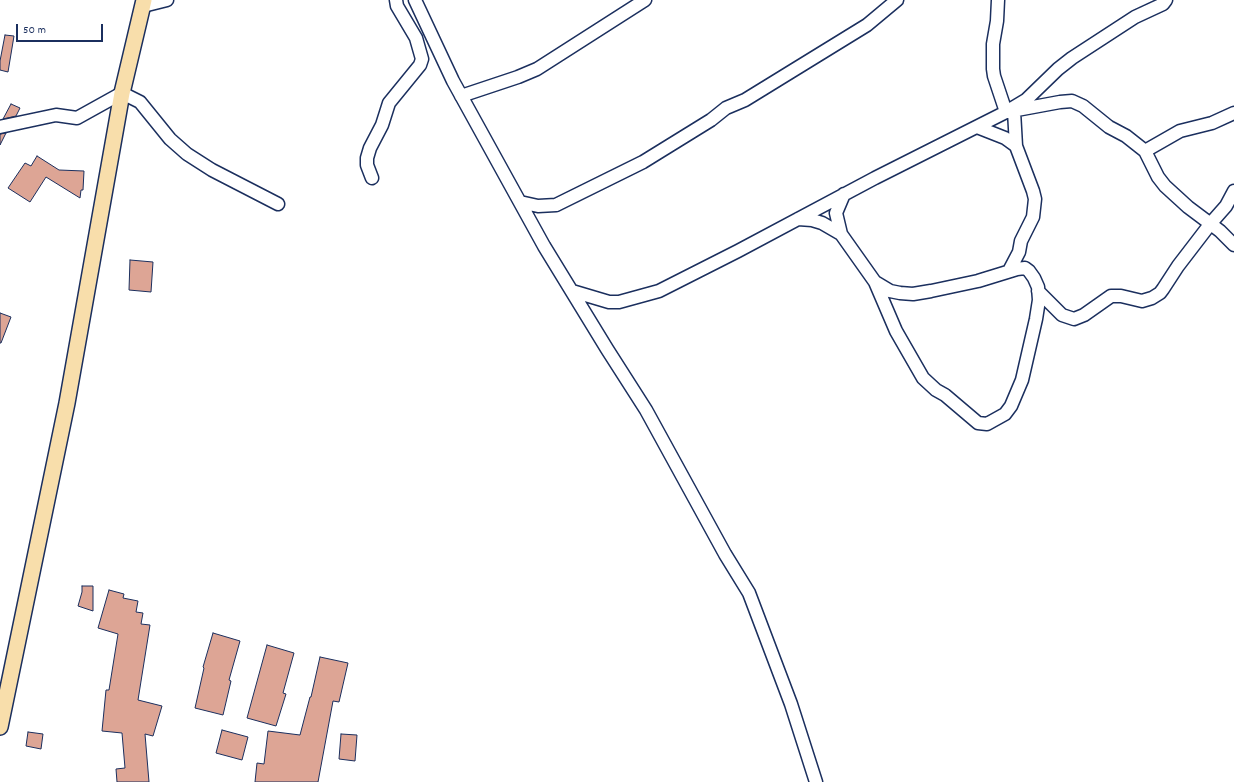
<!DOCTYPE html>
<style>
body{margin:0}
#map{position:relative;width:1234px;height:782px;overflow:hidden;background:#fff;font-family:Dekko,sans-serif}
canvas{display:block}
.scale{position:absolute;left:16px;top:24px;width:87px;height:18px;box-sizing:border-box;border:2px solid #1b2f5e;border-top:0;padding-left:5px;font-size:12px;line-height:14px;white-space:nowrap;color:#1b2f5e;-webkit-text-stroke:3px #fff;paint-order:stroke}
</style>
<div id="map">
<canvas width="1234" height="782"></canvas>
<div class="scale">50 m</div>
</div>
<script>
const ctx = document.querySelector('canvas').getContext('2d');
ctx.lineJoin = 'round';
function fillPath(path, color) {
  ctx.fillStyle = color;
  ctx.fill(path, 'evenodd');
}
function toPath(rows) {
  const path = new Path2D();
  for (const r of rows) {
    path.moveTo(r[0], r[1]);
    for (let i = 2; i < r.length; i += 2) path.lineTo(r[i], r[i + 1]);
  }
  return path;
}
function trace(path, color, width, dash) {
  ctx.strokeStyle = color;
  ctx.lineWidth = width;
  ctx.lineCap = dash ? 'butt' : 'round';
  ctx.setLineDash(dash || []);
  ctx.stroke(path);
}
const building = toPath([
 [5,35,14,36,8,72,0,70,0,61,5,35],
 [11,104,20,108,16,116,3,119,11,104],
 [6,133,0,145,0,134,6,133],
 [37,156,59,170,84,171,83,190,81,190,80,198,46,177,30,202,8,188,25,163,31,166,37,156],
 [130,260,153,262,151,292,129,290,130,260],
 [0,313,11,317,1,343,0,343,0,313],
 [82,586,93,586,93,611,78,606,82,592,82,586],
 [109,590,124,594,123,598,138,601,136,612,143,613,141,624,150,625,138,700,162,706,153,736,145,734,149,782,117,782,116,769,125,768,122,733,102,731,106,690,109,690,118,634,98,628,109,590],
 [213,633,240,641,229,680,231,681,223,715,195,708,204,668,203,667,213,633],
 [267,645,294,653,283,693,286,694,276,726,247,718,267,645],
 [320,657,348,663,339,702,333,701,318,782,255,782,257,763,264,764,268,731,300,735,310,697,311,697,320,657],
 [222,730,248,737,242,760,216,753,222,730],
 [28,732,43,734,41,749,26,746,28,732],
 [341,734,357,735,355,761,339,759,341,734]
]);
fillPath(building, '#dda595');
trace(building, '#1b2f5e', 1);
const minor = toPath([
 [415,0,453,81,544,246,607,349,646,410,725,554,749,593,791,704,816,782],
 [998,0,997,21,993,44,993,69,994,76,1006,112,1026,100,1058,69,1072,58,1135,17,1163,4,1166,0],
 [143,6,167,0],
 [461,96,518,77,537,69,645,0],
 [0,127,56,115,77,118,122,93,140,102,170,139,187,154,212,170,278,204],
 [977,127,1005,138,1016,146],
 [1145,151,1180,131,1212,123,1234,113],
 [372,178,367,165,367,158,370,148,382,125,389,103,420,65,422,59,416,38,397,6,396,0],
 [844,194,836,213,841,234,875,282,890,291,900,293,913,294,931,291,978,281,1017,269,1025,268,1029,271,1034,278,1038,287,1039,300,1036,319,1022,380,1011,406,1005,414,987,424,978,423,945,395,936,390,923,378,896,331,875,282],
 [520,202,538,206,556,205,643,162,711,120,726,108,745,100,867,25,897,0],
 [798,219,812,220,822,223,841,234],
 [1009,271,1019,252,1021,241,1033,217,1035,199,1033,191,1016,146,1014,111],
 [572,291,609,302,619,302,659,291,738,251,875,178,1006,112,1060,102,1072,101,1083,106,1109,127,1126,136,1145,151,1158,177,1165,186,1188,207,1220,231,1234,245],
 [1038,291,1062,315,1074,319,1084,315,1111,296,1121,296,1142,301,1152,298,1160,293,1163,289,1178,266,1211,223,1226,206,1234,191]
]);
const major = toPath([
 [0,727,67,403,122,93,144,0]
]);
trace(minor, '#1b2f5e', 15);
trace(major, '#1b2f5e', 18);
trace(minor, '#fff', 12);
trace(major, '#f8deab', 15);
</script>
